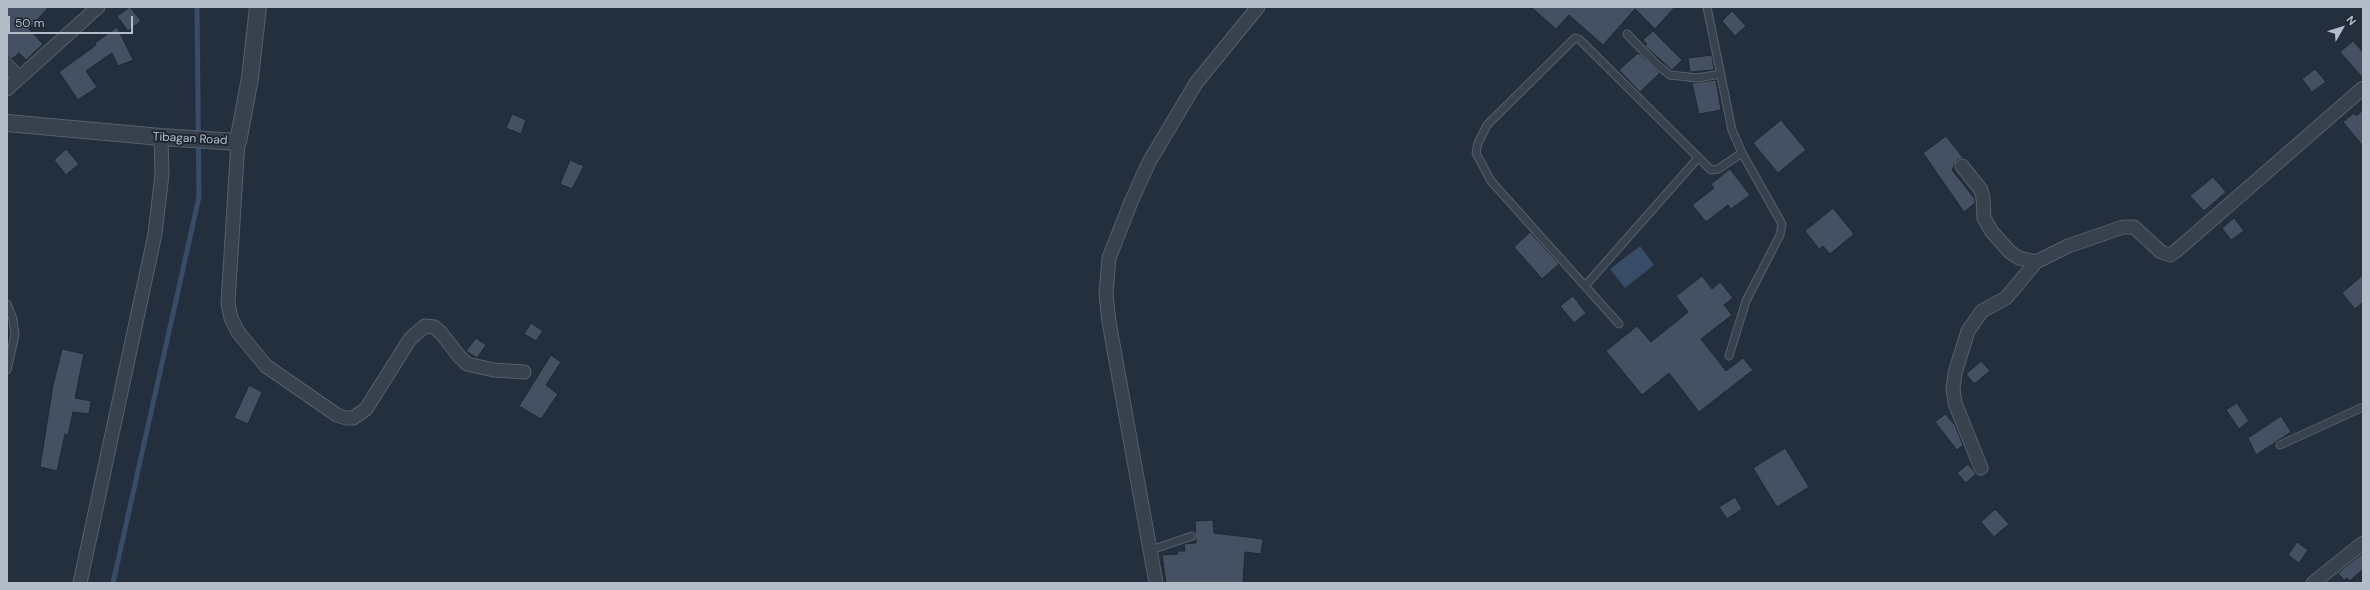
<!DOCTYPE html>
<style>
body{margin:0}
#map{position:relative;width:2370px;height:590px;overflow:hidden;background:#242f3e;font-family:"DM Sans",sans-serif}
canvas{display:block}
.frame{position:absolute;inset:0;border:8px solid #b4bcc9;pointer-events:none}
.north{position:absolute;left:2322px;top:8px;width:40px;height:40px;-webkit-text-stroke:3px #1d2633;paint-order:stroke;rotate:51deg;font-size:11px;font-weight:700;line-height:16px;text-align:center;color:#b4bcc9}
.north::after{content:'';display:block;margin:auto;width:14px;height:18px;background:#b4bcc9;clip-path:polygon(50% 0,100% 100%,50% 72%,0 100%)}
.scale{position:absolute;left:8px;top:16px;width:125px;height:18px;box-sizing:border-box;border:2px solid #b4bcc9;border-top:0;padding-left:5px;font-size:12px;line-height:14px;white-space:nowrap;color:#b4bcc9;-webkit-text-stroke:3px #1d2633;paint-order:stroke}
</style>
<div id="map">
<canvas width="2370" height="590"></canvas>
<div class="frame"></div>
<div class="north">N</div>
<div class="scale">50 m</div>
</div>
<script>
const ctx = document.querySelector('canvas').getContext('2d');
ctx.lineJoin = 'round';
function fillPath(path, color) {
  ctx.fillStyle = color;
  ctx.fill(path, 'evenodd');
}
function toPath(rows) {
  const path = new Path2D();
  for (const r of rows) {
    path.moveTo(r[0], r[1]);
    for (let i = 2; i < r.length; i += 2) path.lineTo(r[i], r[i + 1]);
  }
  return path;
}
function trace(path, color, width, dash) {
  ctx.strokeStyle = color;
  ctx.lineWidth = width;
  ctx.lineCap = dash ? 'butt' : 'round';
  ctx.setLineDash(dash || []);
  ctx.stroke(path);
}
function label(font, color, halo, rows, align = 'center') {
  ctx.font = font + ' "DM Sans",sans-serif';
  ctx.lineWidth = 4;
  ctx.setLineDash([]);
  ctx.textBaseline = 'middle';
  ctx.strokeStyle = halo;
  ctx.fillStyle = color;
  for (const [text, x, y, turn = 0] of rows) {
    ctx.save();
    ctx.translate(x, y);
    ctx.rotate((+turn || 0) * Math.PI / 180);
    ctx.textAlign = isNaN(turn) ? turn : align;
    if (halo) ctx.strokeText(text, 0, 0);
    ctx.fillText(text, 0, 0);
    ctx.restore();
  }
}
fillPath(toPath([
 [1640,246,1654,265,1625,288,1610,269]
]), '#394c67');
trace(toPath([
 [113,583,199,197,197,7]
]), '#394c67', 5);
const building = toPath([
 [7,7,49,7,29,29,43,44,26,60,19,53,12,59,7,57,7,7],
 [130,7,141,21,128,31,117,16,130,7],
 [1531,7,1675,7,1655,29,1635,9,1603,45,1569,15,1556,29,1531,7],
 [1732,11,1746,26,1735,36,1722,21,1732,11],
 [117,27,133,60,118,66,112,53,86,71,97,87,78,100,59,72,96,45,95,43,117,27],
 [1653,31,1682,60,1672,70,1645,46,1647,44,1643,40,1653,31],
 [2353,41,2363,52,2363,78,2340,52,2353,41],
 [1638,53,1660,73,1640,92,1619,70,1638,53],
 [1712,55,1714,70,1690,72,1688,58,1712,55],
 [2315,69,2326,82,2312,92,2302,79,2315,69],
 [1716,80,1721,110,1699,114,1692,83,1716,80],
 [2363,110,2363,146,2343,122,2354,113,2356,116,2363,110],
 [512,114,526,120,521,134,506,128,512,114],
 [1781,120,1806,150,1778,173,1753,143,1781,120],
 [1946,136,1963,158,1957,160,1952,170,1975,199,1975,203,1964,212,1923,153,1946,136],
 [66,149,79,164,66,175,54,160,66,149],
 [570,160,584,166,572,189,560,184,570,160],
 [1730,169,1750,195,1731,209,1728,205,1706,222,1692,205,1714,188,1711,184,1730,169],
 [2213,177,2226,192,2204,211,2190,196,2213,177],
 [1833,208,1854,234,1830,254,1823,246,1819,249,1805,231,1833,208],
 [2234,218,2244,231,2231,240,2222,228,2234,218],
 [1530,232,1559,264,1542,279,1514,247,1530,232],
 [2363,275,2363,302,2355,309,2342,293,2363,275],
 [1702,276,1712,289,1720,282,1733,298,1724,305,1732,315,1701,339,1726,371,1743,358,1753,370,1699,412,1669,373,1642,395,1606,351,1637,326,1651,342,1688,312,1676,296,1702,276],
 [1573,296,1586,313,1574,323,1560,306,1573,296],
 [531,323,543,331,536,341,524,334,531,323],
 [476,338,486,345,477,358,466,351,476,338],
 [62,349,84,354,75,398,91,401,89,414,73,412,68,435,65,434,57,471,40,467,53,385,62,349],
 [551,355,561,362,546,385,558,394,541,419,519,406,551,355],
 [1981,361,1990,371,1974,384,1966,374,1981,361],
 [249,385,262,392,248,424,234,418,249,385],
 [2237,403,2249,421,2239,429,2226,410,2237,403],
 [1945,414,1955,425,1963,445,1957,450,1935,422,1945,414],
 [2281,416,2291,432,2256,455,2248,438,2281,416],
 [1785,448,1809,487,1777,507,1753,468,1785,448],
 [1968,464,1976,474,1966,483,1957,473,1968,464],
 [1735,497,1742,509,1727,519,1719,507,1735,497],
 [1995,509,2009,524,1994,537,1981,522,1995,509],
 [1213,520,1214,533,1263,539,1261,554,1245,552,1243,583,1166,583,1162,555,1178,554,1177,551,1185,551,1184,544,1196,543,1195,521,1213,520],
 [2297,542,2308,550,2299,563,2288,555,2297,542],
 [2363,553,2363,569,2350,581,2347,578,2344,580,2338,573,2363,553]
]);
fillPath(building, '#455162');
trace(building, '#1f2835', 1);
const service = toPath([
 [1707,7,1732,130,1742,153,1782,224,1780,235,1746,301,1729,356],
 [1627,34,1655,63,1670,75,1697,78,1721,74],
 [1585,286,1698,158],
 [7,304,13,319,15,335,7,370],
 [1619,324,1491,181,1476,153,1478,143,1487,125,1575,38,1579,39,1711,170,1718,169,1742,153],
 [2280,445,2363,407],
 [1151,550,1192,536]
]);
const minor = toPath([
 [7,65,19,78],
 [7,89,98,7],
 [238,142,228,303,231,318,238,332,266,366,337,415,346,418,353,418,366,409,410,339,425,326,434,327,441,333,459,356,467,364,494,370,524,372],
 [1962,166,1981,190,1983,198,1984,218,1992,232,2010,252,2019,258,2036,262],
 [1981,468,1955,403,1953,389,1955,373,1968,331,1982,311,2006,298,2036,262,2068,246,2123,227,2134,227,2161,252,2170,255,2176,251,2363,88],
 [80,583,155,234,162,174,161,137],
 [1156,583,1109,322,1106,294,1109,258,1131,202,1149,162,1196,83,1258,7],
 [2313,583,2363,543]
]);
const tertiary = toPath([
 [7,123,161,137,238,142,250,78,258,7]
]);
trace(service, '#565f6c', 9);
trace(minor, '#565f6c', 15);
trace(tertiary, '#565f6c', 18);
trace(service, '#38414e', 7);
trace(minor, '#38414e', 13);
trace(tertiary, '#38414e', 16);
label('12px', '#b4bcc9', '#1d2633', [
 ["Tibagan Road",190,139,3]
]);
</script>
